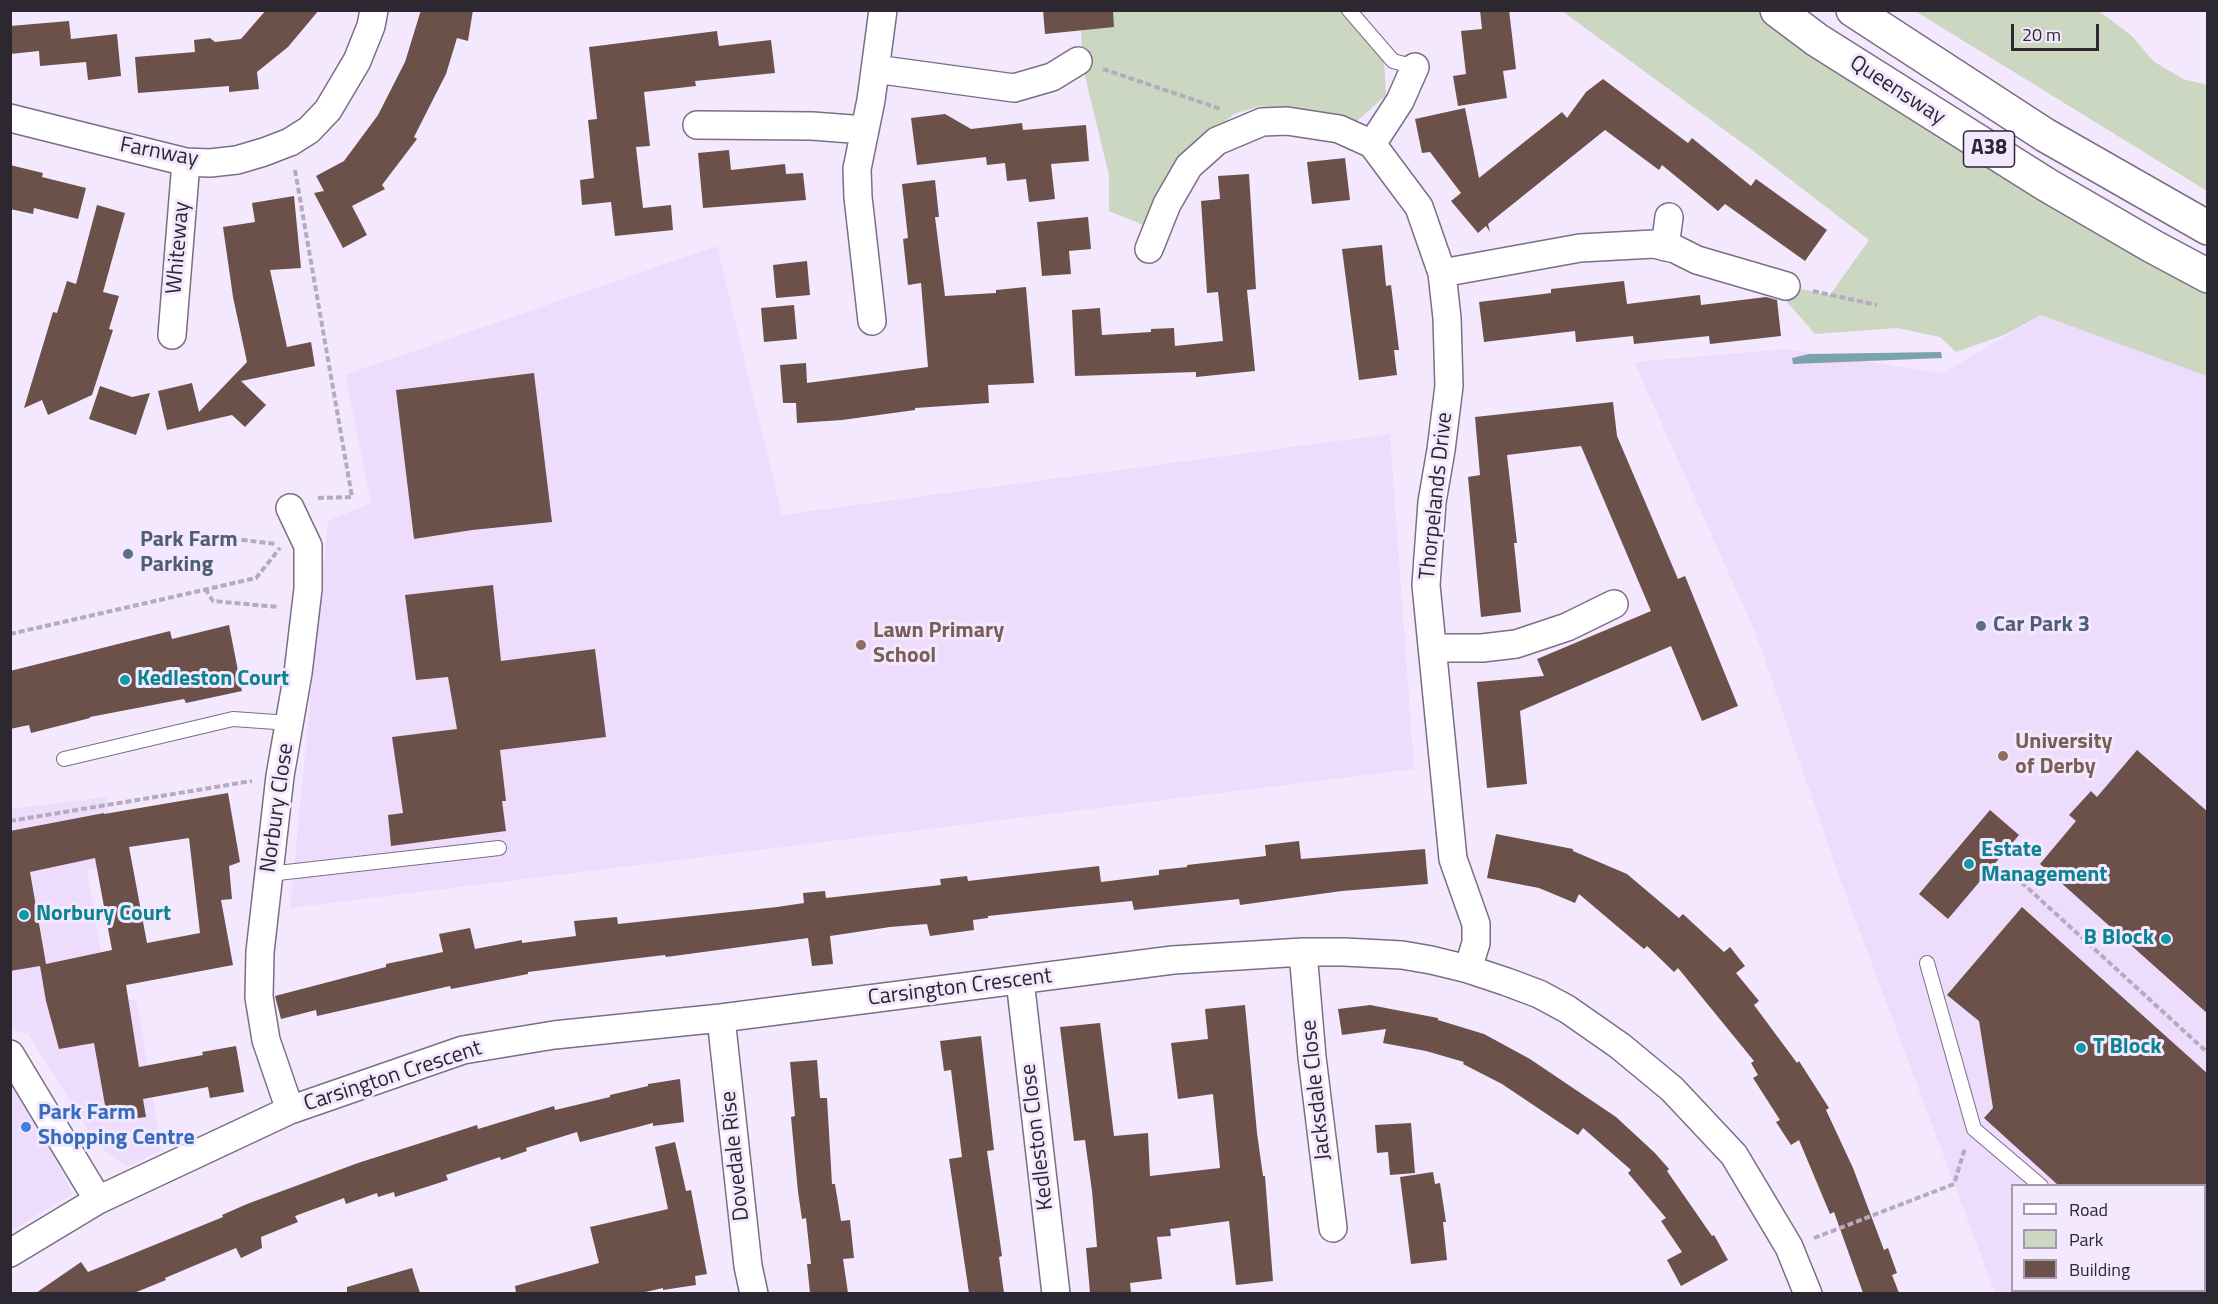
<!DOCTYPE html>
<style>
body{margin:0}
#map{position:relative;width:2218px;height:1304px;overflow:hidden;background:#f3e8fd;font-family:"Titillium Web",sans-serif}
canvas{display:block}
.frame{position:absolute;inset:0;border:12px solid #2c2730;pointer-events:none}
.legend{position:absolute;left:2011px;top:1184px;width:195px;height:108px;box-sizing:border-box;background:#f3e8fd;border:2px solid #a39bab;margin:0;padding:8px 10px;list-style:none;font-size:18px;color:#2c2730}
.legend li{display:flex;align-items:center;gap:12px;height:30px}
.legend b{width:30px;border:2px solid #a39bab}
.scale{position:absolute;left:2011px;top:24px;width:88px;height:27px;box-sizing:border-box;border:3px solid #2c2730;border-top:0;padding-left:8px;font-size:18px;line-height:21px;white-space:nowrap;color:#2c2730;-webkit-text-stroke:4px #f3e8fd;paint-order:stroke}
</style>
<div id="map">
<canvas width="2218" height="1304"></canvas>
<div class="frame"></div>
<ul class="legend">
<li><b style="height:8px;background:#fff"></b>Road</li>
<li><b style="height:16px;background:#cbd7c1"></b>Park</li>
<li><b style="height:16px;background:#6c514b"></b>Building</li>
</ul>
<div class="scale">20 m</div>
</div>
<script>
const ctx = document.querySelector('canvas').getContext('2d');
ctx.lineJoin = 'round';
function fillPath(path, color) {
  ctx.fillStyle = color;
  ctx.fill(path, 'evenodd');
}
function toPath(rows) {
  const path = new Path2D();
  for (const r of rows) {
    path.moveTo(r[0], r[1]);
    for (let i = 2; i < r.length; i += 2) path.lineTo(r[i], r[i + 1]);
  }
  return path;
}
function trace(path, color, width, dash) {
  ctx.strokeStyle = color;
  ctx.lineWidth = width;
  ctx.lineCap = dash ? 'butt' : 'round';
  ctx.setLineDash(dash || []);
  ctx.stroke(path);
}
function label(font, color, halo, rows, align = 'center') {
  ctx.font = font + ' "Titillium Web",sans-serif';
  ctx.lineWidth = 6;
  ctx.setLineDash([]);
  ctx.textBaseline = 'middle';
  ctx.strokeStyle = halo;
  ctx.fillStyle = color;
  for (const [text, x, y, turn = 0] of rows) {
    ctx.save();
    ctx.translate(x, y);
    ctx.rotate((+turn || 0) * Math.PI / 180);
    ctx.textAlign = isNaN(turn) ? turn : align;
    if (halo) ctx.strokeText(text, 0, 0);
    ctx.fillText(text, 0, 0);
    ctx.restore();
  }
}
fillPath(toPath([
 [717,246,782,515,1390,434,1414,769,290,908,328,521,371,503,345,375],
 [2041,315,2207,359,2207,1293,1995,1293,1840,879,1755,632,1634,362,1785,349,1943,373],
 [2012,1186,2204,1186,2204,1290,2012,1290],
 [107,797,116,865,87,871,110,1000,137,1000,161,1150,126,1167,97,1144,28,1034,12,1030,10,1025,10,809],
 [10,1060,72,1194,11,1231,10,1231]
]), '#eedcfd');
fillPath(toPath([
 [1080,11,1341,11,1384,60,1386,95,1355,123,1260,106,1234,114,1178,160,1146,226,1109,211,1109,175,1083,68],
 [1562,11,1759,11,1882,98,2050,202,2207,294,2207,376,2041,315,2004,335,1956,352,1940,337,1897,328,1815,334,1787,302,1786,286,1830,295,1869,240,1756,153],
 [1915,11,2099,11,2132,36,2153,61,2183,79,2207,85,2207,191]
]), '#cbd7c1');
fillPath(toPath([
 [1941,352,1942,358,1793,364,1792,358,1809,354]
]), '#7ba3ac');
fillPath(toPath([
 [266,10,319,10,288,47,257,72,259,89,229,92,229,86,138,93,135,57,195,52,194,40,210,38,215,42,241,39],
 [421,10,473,10,468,41,457,38,446,74,414,137,417,139,382,185,385,189,352,206,367,235,343,248,314,193,324,191,316,176,344,161,378,115,405,62],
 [1043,10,1113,10,1114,27,1045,34],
 [1480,10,1509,10,1516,69,1503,71,1507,98,1458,106,1453,76,1466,74,1461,31,1482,29],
 [69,21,71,39,117,34,121,76,88,80,86,62,40,66,39,51,10,54,10,26],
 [717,31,719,46,771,40,775,73,695,81,696,86,644,92,650,146,636,147,643,208,671,205,673,230,615,236,611,202,582,205,580,180,594,178,588,120,597,119,589,47],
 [1603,79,1688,143,1692,138,1751,186,1756,179,1827,230,1805,261,1725,204,1718,211,1662,165,1659,170,1605,130,1488,224,1490,232,1486,226,1478,233,1451,201,1461,193,1430,152,1422,153,1415,119,1465,108,1479,178,1562,112,1567,118,1586,92],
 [945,114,971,129,1022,123,1023,130,1086,125,1089,161,1051,164,1055,199,1029,202,1026,179,1007,181,1005,163,987,165,986,157,917,165,911,118],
 [729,150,731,170,785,164,786,174,803,173,806,200,703,208,698,153],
 [1345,158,1350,200,1312,204,1307,162],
 [10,165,43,173,42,177,86,188,78,219,34,208,33,214,10,209],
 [1249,174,1256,289,1247,290,1255,371,1196,377,1196,372,1075,376,1072,310,1100,308,1102,335,1151,332,1151,329,1174,328,1175,346,1223,341,1218,292,1207,293,1201,201,1220,199,1218,176],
 [935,180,939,217,935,217,945,296,996,293,996,290,1026,287,1034,383,988,385,989,403,915,408,915,410,842,420,797,423,796,403,783,403,780,365,806,363,807,383,928,367,921,283,908,285,903,239,908,238,902,184],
 [294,196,301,268,270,270,287,347,311,342,315,366,241,381,266,405,245,427,232,415,167,430,158,391,192,383,199,412,247,362,233,297,223,227,255,222,252,203],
 [97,205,125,213,103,292,119,296,109,329,113,330,92,395,48,415,42,400,24,408,53,312,57,313,67,281,76,284],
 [1088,217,1091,249,1069,251,1071,274,1042,276,1037,222],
 [1382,245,1386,286,1391,285,1395,317,1399,350,1394,350,1397,375,1359,380,1342,249],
 [807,261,810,295,776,298,773,265],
 [1624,281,1627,304,1700,295,1701,305,1766,297,1777,300,1781,336,1710,344,1709,336,1634,344,1633,336,1576,342,1575,331,1484,342,1479,302,1551,293,1551,289],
 [794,305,797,339,764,342,761,308],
 [534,373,552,522,472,530,414,539,396,390],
 [100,386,132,397,150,393,136,435,89,419],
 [1613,402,1617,436,1678,579,1685,576,1738,706,1702,721,1671,646,1520,711,1527,784,1487,788,1477,682,1544,676,1537,659,1651,611,1581,446,1507,455,1517,543,1514,543,1521,612,1481,617,1468,477,1480,475,1475,417],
 [493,585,501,661,595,649,606,737,500,750,506,801,502,801,506,831,391,846,388,815,403,813,392,737,457,729,448,677,416,680,405,595],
 [229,625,242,691,186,703,184,699,90,717,90,718,31,733,29,725,10,729,10,671,170,631,172,639],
 [2137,750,2208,812,2208,1014,2040,864,2076,821,2069,815,2091,791,2097,797],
 [228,793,240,862,229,866,232,899,221,900,233,965,126,985,139,1067,203,1055,202,1052,236,1046,244,1092,210,1098,208,1087,143,1099,146,1117,108,1122,94,1043,59,1049,46,1001,40,966,10,971,10,831,104,813,104,814],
 [189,838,200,933,147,943,129,847],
 [95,858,112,950,46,964,30,872],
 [1990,810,2019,835,1948,919,1919,894],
 [1496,834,1573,849,1573,851,1627,874,1679,918,1683,914,1724,952,1730,947,1745,966,1736,973,1759,1001,1754,1005,1797,1063,1799,1061,1829,1108,1826,1110,1853,1168,1884,1250,1888,1248,1897,1273,1892,1275,1899,1293,1863,1293,1834,1212,1830,1214,1799,1140,1791,1145,1776,1122,1780,1120,1753,1078,1758,1075,1751,1063,1754,1061,1678,968,1674,972,1647,946,1644,949,1579,894,1575,903,1539,888,1487,878],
 [1299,841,1301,859,1425,849,1428,884,1342,891,1240,905,1239,899,1134,910,1132,901,1070,907,988,916,988,918,973,920,974,930,930,936,927,924,890,927,830,936,833,964,812,966,808,938,666,957,665,955,622,960,528,972,528,974,451,989,450,986,317,1016,316,1010,281,1019,275,996,386,967,386,964,443,952,439,934,470,928,475,949,522,940,522,943,576,936,574,921,617,917,618,924,777,907,804,903,803,893,825,891,826,898,941,885,940,879,967,876,968,881,1099,866,1101,882,1159,875,1159,870,1187,867,1187,865,1266,856,1265,845],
 [2022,907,2208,1074,2208,1185,2058,1185,1984,1118,1993,1108,1979,1021,1947,995],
 [1245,1005,1257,1133,1263,1176,1265,1176,1273,1281,1236,1285,1229,1221,1170,1229,1171,1236,1157,1237,1162,1279,1130,1283,1131,1293,1090,1293,1086,1248,1097,1247,1092,1191,1085,1140,1074,1141,1060,1027,1100,1023,1114,1136,1148,1133,1150,1176,1220,1168,1213,1094,1178,1099,1171,1043,1208,1039,1205,1009],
 [1370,1005,1438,1018,1438,1020,1484,1034,1530,1059,1616,1117,1655,1153,1669,1169,1667,1171,1712,1236,1714,1235,1728,1260,1681,1286,1667,1260,1682,1252,1661,1221,1666,1218,1628,1173,1631,1170,1583,1128,1578,1135,1502,1084,1463,1064,1464,1062,1426,1051,1383,1043,1386,1029,1342,1035,1338,1009],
 [981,1036,994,1150,987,1151,1002,1256,999,1257,1004,1293,969,1293,949,1159,962,1157,951,1070,944,1071,940,1041],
 [817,1060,820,1098,827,1098,832,1184,835,1184,841,1221,850,1220,854,1258,843,1259,848,1293,810,1293,807,1264,811,1264,806,1218,802,1219,798,1192,791,1117,795,1116,790,1062],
 [680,1079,684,1122,653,1126,653,1123,580,1142,577,1132,526,1148,527,1151,501,1160,500,1157,446,1175,448,1180,395,1197,394,1192,378,1197,377,1193,346,1204,344,1198,295,1216,298,1222,261,1237,262,1248,241,1258,236,1248,165,1278,166,1280,134,1293,36,1293,81,1262,88,1272,223,1217,222,1215,247,1204,358,1163,477,1125,478,1129,554,1106,555,1110,610,1097,610,1095,648,1086,648,1084],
 [1411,1123,1415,1173,1390,1175,1388,1152,1377,1153,1375,1125],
 [675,1142,686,1191,691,1190,707,1274,695,1276,696,1285,663,1290,663,1288,641,1293,516,1293,515,1286,599,1263,590,1227,668,1209,655,1147],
 [1433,1172,1435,1184,1440,1183,1446,1222,1443,1222,1447,1260,1411,1264,1400,1177],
 [412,1268,420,1293,347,1293,347,1287]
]), '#6c514b');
const service = toPath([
 [1349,10,1393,61,1415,67],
 [64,759,233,719,290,723],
 [269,874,499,848],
 [1927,963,1974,1129,2041,1186],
 [2168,1290,2171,1294]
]);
const minor = toPath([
 [875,69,1014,88,1052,77,1078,61],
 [10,118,186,162,210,163,237,160,264,152,290,142,309,130,328,110,357,61,371,26,374,10],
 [697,125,812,126,865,130],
 [1372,144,1400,101,1415,67],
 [1665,247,1669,217],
 [1149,249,1167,204,1189,166,1217,141,1262,122,1287,121,1339,129,1372,144,1419,207,1442,273,1447,318,1449,386,1441,450,1432,502,1426,585,1453,859,1476,924,1476,943,1468,969],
 [1442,273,1580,248,1654,244,1675,249,1697,260,1786,286],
 [872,321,858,197,857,169,871,100,883,10],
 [172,335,186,162],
 [1434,648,1482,648,1516,644,1567,627,1614,604],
 [1303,952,1312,1057,1333,1228],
 [1020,980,1056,1294],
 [721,1018,748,1266,754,1294],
 [10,1054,98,1200],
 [290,1110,266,1040,259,997,260,952,280,776,298,673,308,589,308,546,290,508],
 [10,1253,98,1200,290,1110,463,1050,554,1035,721,1018,1173,960,1303,952,1344,952,1402,955,1431,960,1468,969,1507,982,1539,994,1567,1009,1620,1046,1672,1089,1734,1155,1789,1247,1808,1294]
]);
const trunk = toPath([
 [1777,10,1817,40,2047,185,2152,246,2208,276],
 [1853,10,2045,135,2208,228]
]);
trace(service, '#7b6e85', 16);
trace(minor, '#7b6e85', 30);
trace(trunk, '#7b6e85', 36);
trace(toPath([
 [1103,69,1221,109],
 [295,170,352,497,317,498],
 [1813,291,1877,305],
 [215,543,235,539,276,544],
 [205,589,213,601,278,607],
 [10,634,256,578,280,548],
 [10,821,252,781],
 [2008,870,2208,1053],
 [1814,1238,1954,1184,1965,1148]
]), '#b4abbc', 4, [6, 3]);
trace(service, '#fff', 14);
trace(minor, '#fff', 27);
trace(trunk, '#fff', 33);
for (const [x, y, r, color] of [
 [128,554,6,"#5c6f8a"],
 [1981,626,6,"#5c6f8a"],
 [861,645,6,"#8d6e63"],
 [125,680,6,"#0f9aa8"],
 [2003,756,6,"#8d6e63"],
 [1969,864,6,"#0f9aa8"],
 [24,915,6,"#0f9aa8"],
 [2166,939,6,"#0f9aa8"],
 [2081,1048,6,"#0f9aa8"],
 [26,1127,6,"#3f7fe0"]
]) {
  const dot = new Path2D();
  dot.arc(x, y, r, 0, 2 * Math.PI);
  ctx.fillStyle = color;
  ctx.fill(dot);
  trace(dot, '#f3e8fd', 2);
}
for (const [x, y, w] of [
 [1989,149,51]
]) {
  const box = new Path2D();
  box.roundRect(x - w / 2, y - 18, w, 36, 4.5);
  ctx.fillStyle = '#f3e8fd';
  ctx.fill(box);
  trace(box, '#2c2730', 1.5);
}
label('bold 21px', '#2c2730', null, [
 ["A38",1989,149]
]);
label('22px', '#2c2730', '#f3e8fd', [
 ["Queensway",1897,91,33],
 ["Farnway",159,153,11],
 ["Whiteway",179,248,-85],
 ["Thorpelands Drive",1437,496,-84],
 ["Norbury Close",278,808,-82],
 ["Carsington Crescent",960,988,-7],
 ["Carsington Crescent",393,1077,-18],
 ["Jacksdale Close",1317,1090,-96],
 ["Kedleston Close",1038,1137,-97],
 ["Dovedale Rise",736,1156,-96]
]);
label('bold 22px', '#4e5e75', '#f3e8fd', [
 ["Park Farm",140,541],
 ["Parking",140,566],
 ["Car Park 3",1993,626]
], 'left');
label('bold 22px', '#785e54', '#f3e8fd', [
 ["Lawn Primary",873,632],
 ["School",873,657],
 ["University",2015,743],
 ["of Derby",2015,768]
], 'left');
label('bold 22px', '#0d838f', '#f3e8fd', [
 ["Kedleston Court",137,680],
 ["Estate",1981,851],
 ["Management",1981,876],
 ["Norbury Court",36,915],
 ["B Block",2154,939,"right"],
 ["T Block",2093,1048]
], 'left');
label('bold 22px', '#366cbe', '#f3e8fd', [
 ["Park Farm",38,1114],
 ["Shopping Centre",38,1139]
], 'left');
</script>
